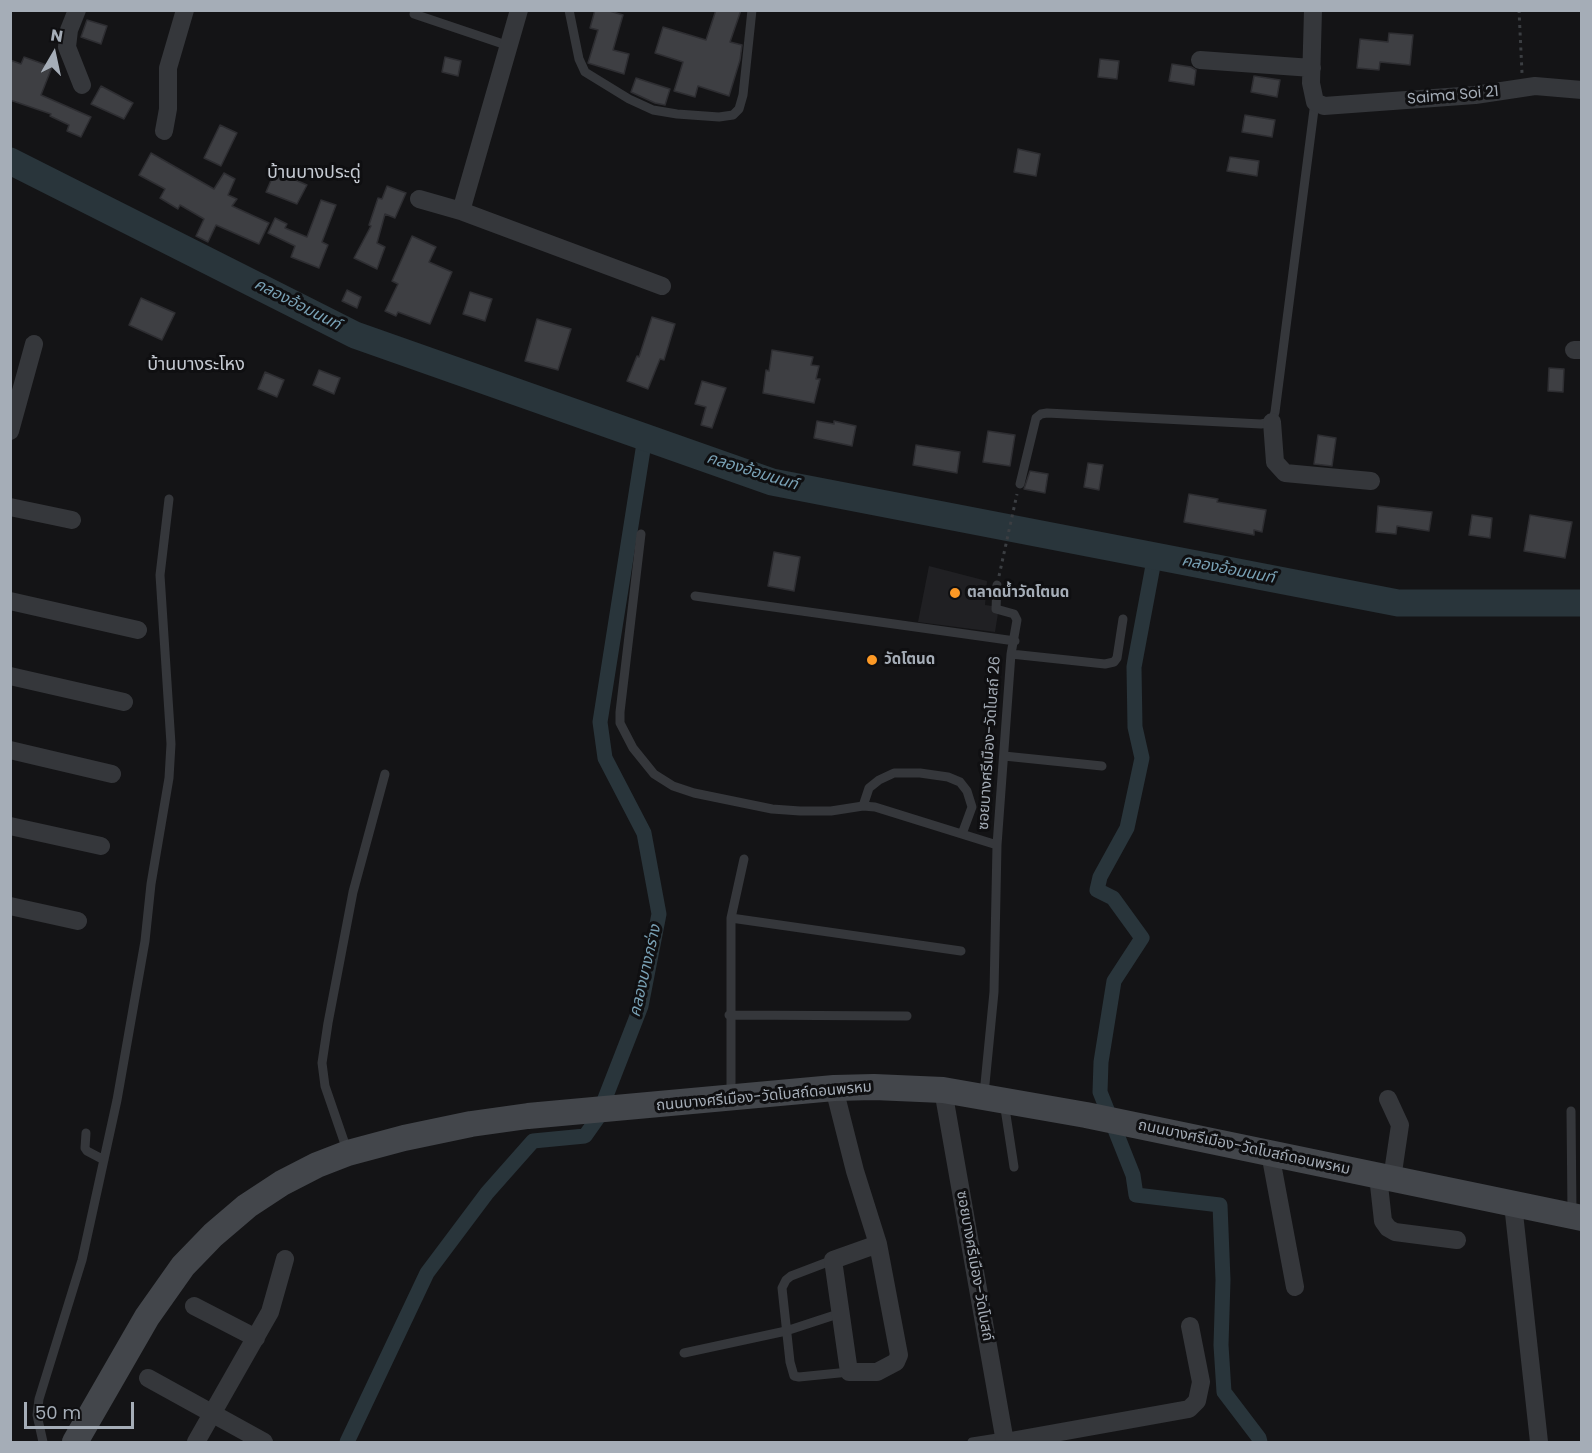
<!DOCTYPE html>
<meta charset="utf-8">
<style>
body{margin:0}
#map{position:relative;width:1592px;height:1453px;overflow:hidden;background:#141416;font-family:Poppins,sans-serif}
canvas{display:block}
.frame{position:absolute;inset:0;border:12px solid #a5adb7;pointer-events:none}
.north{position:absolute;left:24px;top:24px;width:60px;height:60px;-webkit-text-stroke:4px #0f0f11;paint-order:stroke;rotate:9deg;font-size:16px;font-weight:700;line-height:24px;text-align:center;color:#a5adb7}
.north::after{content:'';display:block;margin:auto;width:21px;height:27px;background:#a5adb7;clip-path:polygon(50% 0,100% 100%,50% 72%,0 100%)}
.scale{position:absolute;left:24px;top:1402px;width:110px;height:27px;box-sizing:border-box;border:3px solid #a5adb7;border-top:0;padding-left:8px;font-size:18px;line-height:21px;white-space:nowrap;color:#a5adb7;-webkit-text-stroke:4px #0f0f11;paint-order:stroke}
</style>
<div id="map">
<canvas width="1592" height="1453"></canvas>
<div class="frame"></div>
<div class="north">N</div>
<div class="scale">50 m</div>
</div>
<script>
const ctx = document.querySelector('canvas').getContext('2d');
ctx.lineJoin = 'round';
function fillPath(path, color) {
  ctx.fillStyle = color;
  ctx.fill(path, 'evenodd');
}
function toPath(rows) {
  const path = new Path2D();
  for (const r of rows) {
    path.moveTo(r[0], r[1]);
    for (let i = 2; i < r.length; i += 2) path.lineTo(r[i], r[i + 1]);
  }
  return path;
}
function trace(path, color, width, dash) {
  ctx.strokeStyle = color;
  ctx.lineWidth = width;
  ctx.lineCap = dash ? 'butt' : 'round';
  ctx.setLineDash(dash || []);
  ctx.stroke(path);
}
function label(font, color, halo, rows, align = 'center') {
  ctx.font = font + ' Poppins,"Noto Sans Thai",sans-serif';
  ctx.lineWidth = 6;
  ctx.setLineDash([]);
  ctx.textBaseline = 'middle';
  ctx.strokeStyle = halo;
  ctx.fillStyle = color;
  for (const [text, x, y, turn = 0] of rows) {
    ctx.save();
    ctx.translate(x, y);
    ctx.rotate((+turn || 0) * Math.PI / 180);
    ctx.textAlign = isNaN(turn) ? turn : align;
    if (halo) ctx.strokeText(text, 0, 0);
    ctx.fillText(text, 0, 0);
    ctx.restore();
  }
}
fillPath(toPath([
 [929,566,987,581,985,605,999,607,995,632,918,622]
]), '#202023');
trace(toPath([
 [1155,555,1134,667,1135,727,1142,758,1127,828,1100,877,1097,890,1113,898,1142,938,1114,981,1101,1062,1100,1092,1133,1175,1136,1195,1220,1205,1223,1280,1221,1345,1224,1392,1259,1438,1260,1442],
 [347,1442,427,1273,487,1193,533,1141,585,1136,597,1119,641,1006,659,914,644,833,605,758,600,722,645,437]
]), '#29353b', 15);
trace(toPath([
 [10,161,355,335,772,482,1398,603,1582,603]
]), '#29353b', 27);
const building = toPath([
 [595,10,606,10,623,15,613,50,629,54,624,74,588,63,598,30,590,28,595,10],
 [716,10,741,10,730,42,742,45,740,60,729,96,698,86,695,97,674,91,683,62,655,53,663,27,706,40,716,10],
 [87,20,107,26,101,44,81,37,87,20],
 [1389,33,1413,35,1410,65,1380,62,1379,70,1357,68,1360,39,1388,42,1389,33],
 [24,57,52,67,41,95,91,117,81,137,67,131,69,125,50,116,51,114,10,100,10,60,21,64,24,57],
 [445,57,461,61,458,76,442,72,445,57],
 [1100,59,1119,61,1117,79,1098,77,1100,59],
 [1172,64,1191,67,1196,70,1194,85,1169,81,1172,64],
 [1254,76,1280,80,1277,97,1251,92,1254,76],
 [636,78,670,89,665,105,655,103,631,92,636,78],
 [101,86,133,103,124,119,91,104,101,86],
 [1245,115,1275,120,1272,137,1242,132,1245,115],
 [220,125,237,133,221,166,204,158,220,125],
 [1018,149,1040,154,1036,176,1014,172,1018,149],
 [151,153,214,189,224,173,235,179,228,195,237,199,232,206,269,223,259,244,216,225,208,242,196,236,204,219,180,205,178,209,160,198,165,189,139,175,151,153],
 [1230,157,1259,161,1257,176,1227,171,1230,157],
 [275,171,307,185,297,204,266,192,275,171],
 [387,186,406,193,395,218,385,214,377,243,385,247,377,269,354,258,371,226,369,225,378,198,382,199,387,186],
 [321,200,336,205,322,242,328,245,319,268,291,257,295,246,268,233,275,218,287,224,285,228,307,237,321,200],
 [412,236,436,247,429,262,452,272,430,324,398,312,396,316,385,311,398,284,392,281,412,236],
 [347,290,361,297,357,308,342,301,347,290],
 [470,292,492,299,485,321,463,314,470,292],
 [141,298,175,313,162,340,129,325,141,298],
 [652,317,675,324,664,360,660,359,648,389,627,381,637,356,639,357,652,317],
 [537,319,571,329,558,370,525,361,537,319],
 [772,350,813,357,811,365,819,366,816,379,820,379,814,403,763,393,766,370,769,371,772,350],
 [1549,368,1564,369,1563,392,1548,391,1549,368],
 [319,370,340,378,334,394,313,385,319,370],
 [265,372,284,380,277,397,258,389,265,372],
 [702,381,726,388,712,428,701,425,706,407,695,404,702,381],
 [817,421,834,424,834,421,856,426,852,446,814,438,817,421],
 [988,431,1015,435,1010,466,983,462,988,431],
 [1318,435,1336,438,1332,466,1314,464,1318,435],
 [916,445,960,452,957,473,913,465,916,445],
 [1088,463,1103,465,1099,490,1084,487,1088,463],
 [1030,471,1048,474,1045,493,1024,489,1030,471],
 [1189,494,1218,499,1217,502,1266,510,1262,532,1254,530,1254,535,1184,522,1189,494],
 [1378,506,1432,512,1429,531,1397,526,1396,534,1376,532,1378,506],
 [1472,515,1492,518,1490,538,1469,535,1472,515],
 [1530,515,1572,522,1565,558,1524,551,1530,515],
 [774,552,800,557,794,591,768,586,774,552]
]);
fillPath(building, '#3e3f43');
trace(building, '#2e2e32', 1.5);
trace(toPath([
 [1519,10,1522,73],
 [999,576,1017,494]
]), '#3b3e42', 3, [3, 4.5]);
trace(toPath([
 [569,10,579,59,585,72,629,99,653,110,677,114,719,117,733,115,739,109,743,95,752,10],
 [414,14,509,46],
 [1020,484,1036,418,1041,414,1047,413,1261,424,1272,422,1275,412,1315,102],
 [641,534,620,712,620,723,633,748,654,774,673,786,694,793,772,809,800,811,831,811,863,806,875,807,997,845],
 [695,596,1015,641],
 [1011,654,1105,664,1114,662,1117,658,1123,619],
 [1004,756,1102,766],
 [863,806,869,788,879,780,894,773,920,773,948,777,960,782,967,791,972,807,962,834],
 [731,918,961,951],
 [729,1015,907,1016],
 [984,1094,994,992,997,845,1011,654,1017,620,1014,614,996,609,997,585],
 [731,1096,731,918,744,859],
 [1004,1102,1014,1167],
 [1571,1111,1572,1213],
 [86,1133,85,1148,87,1151,104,1160],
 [347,1150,325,1086,322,1063,328,1023,353,892,385,774],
 [833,1260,791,1276,786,1280,782,1288,790,1362,794,1376,799,1377,849,1372],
 [684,1353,786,1331,841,1313],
 [43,1442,37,1415,39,1399,82,1260,117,1100,145,941,151,884,169,778,171,744,160,575,169,499],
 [972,1442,1004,1437]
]), '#35373b', 9);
trace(toPath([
 [77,10,69,30,67,47,82,85],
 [1313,10,1311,83,1315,102,1324,106,1475,95,1535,86,1582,90],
 [1200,60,1312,68],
 [164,131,168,109,168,68,185,10],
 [419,199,461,211,662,286],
 [461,211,519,10],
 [1574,350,1582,350],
 [1272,422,1275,462,1285,473,1371,481],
 [10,431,34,344],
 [10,507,72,520],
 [10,601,138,630],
 [10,676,124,702],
 [10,750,112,774],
 [10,826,101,846],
 [10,906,78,921],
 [834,1088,855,1171,878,1244,899,1355,896,1362,877,1372,849,1372,833,1260,878,1244],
 [943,1090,1005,1442],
 [1388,1099,1400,1125,1392,1179],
 [1270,1153,1295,1287],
 [1378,1176,1383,1221,1388,1228,1395,1232,1457,1240],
 [1513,1204,1539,1442],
 [194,1306,256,1338],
 [148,1378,264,1442],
 [196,1442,270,1312,285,1259],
 [1005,1442,1189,1409,1197,1401,1201,1382,1190,1326]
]), '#35373b', 18);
trace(toPath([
 [75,1442,147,1317,183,1266,213,1235,247,1206,282,1183,317,1165,348,1153,404,1138,471,1124,528,1116,834,1088,874,1087,943,1090,1086,1115,1582,1218]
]), '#43464b', 26);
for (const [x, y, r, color] of [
 [955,593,6,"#fd9925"],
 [872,660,6,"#fd9925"]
]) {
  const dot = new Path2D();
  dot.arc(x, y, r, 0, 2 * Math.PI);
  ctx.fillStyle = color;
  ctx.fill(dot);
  trace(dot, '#0f0f11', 2);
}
label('15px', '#a5adb7', '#0f0f11', [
 ["Saima Soi 21",1453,96,-5],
 ["ซอยบางศรีเมือง-วัดโบสถ์ 26",990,743,-86],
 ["ถนนบางศรีเมือง-วัดโบสถ์ดอนพรหม",764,1097,-5],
 ["ถนนบางศรีเมือง-วัดโบสถ์ดอนพรหม",1244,1148,12],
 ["ซอยบางศรีเมือง-วัดโบสถ์",974,1266,80]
]);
label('bold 15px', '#a5adb7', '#0f0f11', [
 ["ตลาดน้ำวัดโตนด",967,593],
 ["วัดโตนด",884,660]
], 'left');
label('italic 16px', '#79a1b5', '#0f0f11', [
 ["คลองอ้อมนนท์",297,305,27],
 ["คลองอ้อมนนท์",752,472,17],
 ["คลองอ้อมนนท์",1228,570,11],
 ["คลองบางกร่าง",646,971,-77]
]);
label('18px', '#c6cbd3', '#0f0f11', [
 ["บ้านบางประดู่",314,173],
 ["บ้านบางระโหง",196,365]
]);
</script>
